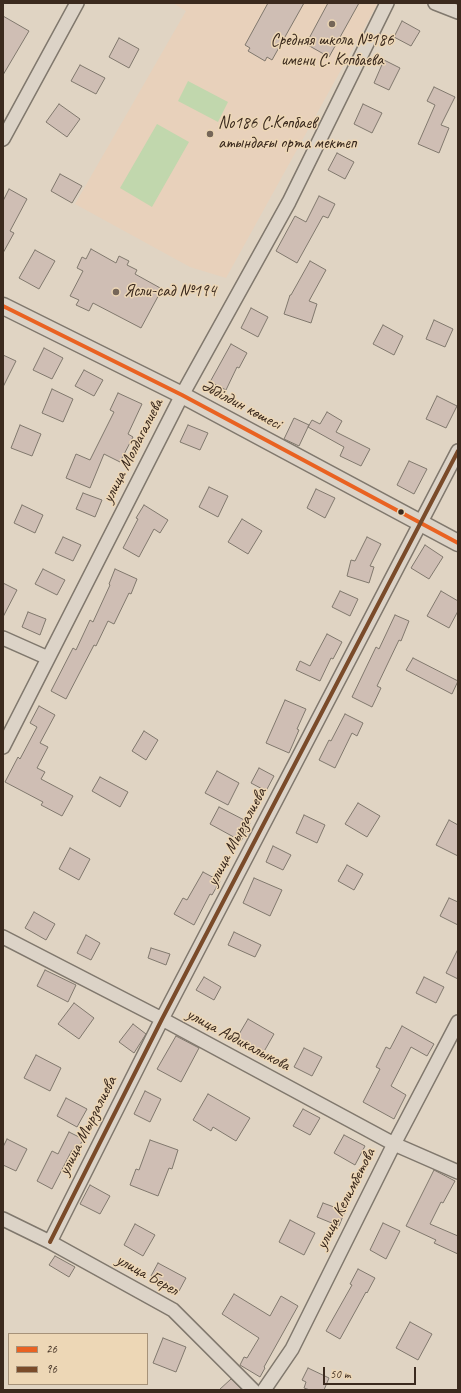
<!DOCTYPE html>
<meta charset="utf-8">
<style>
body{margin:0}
#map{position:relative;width:461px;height:1393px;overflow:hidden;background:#e0d4c3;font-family:Caveat,sans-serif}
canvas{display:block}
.frame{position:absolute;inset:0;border:4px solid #3b2a1e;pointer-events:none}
.legend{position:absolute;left:8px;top:1333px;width:140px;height:52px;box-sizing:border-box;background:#edd7b6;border:1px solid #a69279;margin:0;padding:5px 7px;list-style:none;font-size:12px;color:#3b2a1e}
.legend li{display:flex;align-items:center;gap:8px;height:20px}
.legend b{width:20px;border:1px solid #a69279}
.scale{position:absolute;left:323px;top:1367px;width:93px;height:18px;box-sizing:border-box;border:2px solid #3b2a1e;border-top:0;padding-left:5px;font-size:12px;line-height:14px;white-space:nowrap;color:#3b2a1e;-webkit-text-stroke:3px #edd7b6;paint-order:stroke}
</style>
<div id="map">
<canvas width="461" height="1393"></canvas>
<div class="frame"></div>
<ul class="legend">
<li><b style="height:5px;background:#e96222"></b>26</li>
<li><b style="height:5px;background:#7a4b2a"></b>96</li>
</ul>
<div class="scale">50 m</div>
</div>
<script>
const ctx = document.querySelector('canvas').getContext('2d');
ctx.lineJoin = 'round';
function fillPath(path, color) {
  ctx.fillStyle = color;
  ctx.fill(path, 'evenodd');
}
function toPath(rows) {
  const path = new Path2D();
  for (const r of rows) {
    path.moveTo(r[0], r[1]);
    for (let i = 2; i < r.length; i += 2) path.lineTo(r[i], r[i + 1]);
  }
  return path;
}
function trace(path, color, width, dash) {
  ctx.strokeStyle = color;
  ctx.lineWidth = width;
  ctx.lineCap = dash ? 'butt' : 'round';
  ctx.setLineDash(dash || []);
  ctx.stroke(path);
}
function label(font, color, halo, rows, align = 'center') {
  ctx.font = font + ' Caveat,sans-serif';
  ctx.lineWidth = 3;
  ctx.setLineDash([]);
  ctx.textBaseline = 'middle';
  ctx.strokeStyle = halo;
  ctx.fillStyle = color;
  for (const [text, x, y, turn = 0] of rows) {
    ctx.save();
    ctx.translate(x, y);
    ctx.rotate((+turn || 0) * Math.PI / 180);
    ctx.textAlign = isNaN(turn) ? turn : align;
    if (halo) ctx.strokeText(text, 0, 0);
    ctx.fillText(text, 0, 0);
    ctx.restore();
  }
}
fillPath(toPath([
 [173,3,378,3,226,278,190,267,75,204,186,11]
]), '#e8d1bb');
fillPath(toPath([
 [188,81,228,102,218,122,178,101],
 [157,124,189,142,152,207,120,188]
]), '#c1d7ad');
const building = toPath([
 [268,3,304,3,272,60,267,57,265,61,248,51,250,48,245,45,268,3],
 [328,3,359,3,329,57,306,44,328,3],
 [3,16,29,31,3,75,3,16],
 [402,21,420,31,411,46,394,37,402,21],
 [119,38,139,49,129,68,109,57,119,38],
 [384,60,400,68,389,90,374,83,384,60],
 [80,65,105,78,96,94,71,81,80,65],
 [434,87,455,97,441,125,449,128,439,153,418,144,435,105,427,101,434,87],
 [59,104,80,119,67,137,46,122,59,104],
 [363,104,382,113,372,133,354,124,363,104],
 [337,153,354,162,345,179,328,170,337,153],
 [60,174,82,186,72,203,51,191,60,174],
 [9,189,27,199,10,231,14,233,3,253,3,201,9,189],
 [319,196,335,204,328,218,323,216,297,263,276,251,295,216,306,222,319,196],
 [91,249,116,263,119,256,129,261,127,265,137,270,135,274,162,289,141,328,93,303,89,311,76,305,79,300,70,296,83,271,77,268,82,257,86,259,91,249],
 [35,250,55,261,39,289,19,278,35,250],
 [310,261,326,270,309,301,317,304,311,323,284,314,290,295,291,295,310,261],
 [251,308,268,317,258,337,241,328,251,308],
 [434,320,453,329,445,347,426,339,434,320],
 [383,325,403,336,394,355,373,344,383,325],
 [231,344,247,353,239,368,237,367,226,390,210,382,231,344],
 [44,348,63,358,52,379,33,370,44,348],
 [3,355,16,361,3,387,3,355],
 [84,370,103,380,94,396,75,386,84,370],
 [52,389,73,399,63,422,42,413,52,389],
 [118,393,142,404,128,434,133,437,120,462,104,454,90,488,66,478,76,454,90,460,114,412,110,410,118,393],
 [437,396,457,406,446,428,426,419,437,396],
 [327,412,342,421,336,432,370,449,361,466,340,456,344,447,308,427,299,446,284,439,294,418,309,425,308,427,312,420,320,424,327,412],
 [20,425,41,434,32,456,11,448,20,425],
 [188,425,208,433,200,450,180,442,188,425],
 [409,461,427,469,414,494,397,485,409,461],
 [209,487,228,496,218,517,199,507,209,487],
 [316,489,335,498,325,518,307,508,316,489],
 [83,493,102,500,95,517,76,509,83,493],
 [22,505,43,515,35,533,14,523,22,505],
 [144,505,168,520,160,533,154,529,139,557,123,548,138,519,136,518,144,505],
 [242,519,262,531,248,554,228,542,242,519],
 [63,537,81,545,73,561,55,553,63,537],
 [367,537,381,544,370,566,374,567,369,583,347,576,351,560,355,561,367,537],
 [425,545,443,557,429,579,411,568,425,545],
 [43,569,65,580,57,595,35,584,43,569],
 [115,569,137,579,131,594,129,593,114,624,108,621,96,646,94,645,66,699,51,691,73,648,76,650,90,620,93,622,110,585,109,584,115,569],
 [3,583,17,590,3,617,3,583],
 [340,591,358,599,350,616,332,607,340,591],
 [441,591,458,601,458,611,449,628,427,616,441,591],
 [28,612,46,619,40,635,22,627,28,612],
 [395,615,409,621,401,641,399,640,377,686,381,688,372,707,352,697,376,647,379,649,395,615],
 [327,634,342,642,333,659,331,658,320,681,296,670,300,661,310,666,327,634],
 [413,658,458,681,452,694,406,670,413,658],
 [285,700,306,709,297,729,299,730,289,753,266,743,285,700],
 [39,706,55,715,40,743,48,747,37,768,45,772,41,779,73,796,62,816,41,805,43,802,5,782,18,757,20,759,37,727,30,723,39,706],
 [345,714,363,723,357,736,352,733,335,768,319,760,329,740,331,741,345,714],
 [144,731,158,740,146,760,132,751,144,731],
 [259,768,274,776,266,791,251,783,259,768],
 [217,771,239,783,228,805,205,793,217,771],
 [100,777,128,792,120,807,92,791,100,777],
 [358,803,380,816,367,837,345,824,358,803],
 [219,807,250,823,241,841,210,824,219,807],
 [304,815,325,825,317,843,296,833,304,815],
 [449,820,458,825,458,856,436,845,449,820],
 [273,846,291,855,283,870,266,862,273,846],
 [70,848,90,859,79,880,59,869,70,848],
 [347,865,363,874,354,890,338,881,347,865],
 [203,872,220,881,212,895,210,894,194,925,174,914,183,898,187,900,203,872],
 [254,878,282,890,270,916,243,903,254,878],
 [449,898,458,902,458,925,440,916,449,898],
 [34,912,55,924,46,940,25,928,34,912],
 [234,932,261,945,255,957,228,945,234,932],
 [86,935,100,943,91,960,77,953,86,935],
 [151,948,170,954,166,965,148,958,151,948],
 [458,949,458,979,446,973,458,949],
 [45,970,76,985,68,1002,37,986,45,970],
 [204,977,221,987,214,1000,196,990,204,977],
 [424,977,444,987,436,1003,416,993,424,977],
 [74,1003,94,1018,79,1039,58,1024,74,1003],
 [248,1019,274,1034,262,1055,235,1041,248,1019],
 [133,1024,146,1034,134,1053,119,1042,133,1024],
 [402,1026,434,1044,427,1056,411,1047,391,1086,406,1095,394,1119,363,1102,380,1069,376,1067,386,1047,390,1049,402,1026],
 [176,1036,199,1048,181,1082,157,1069,176,1036],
 [304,1048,322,1057,312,1076,294,1067,304,1048],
 [36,1055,61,1068,50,1091,24,1078,36,1055],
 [145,1091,161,1099,150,1122,134,1114,145,1091],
 [208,1094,250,1118,236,1141,213,1127,211,1131,193,1120,208,1094],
 [66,1098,87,1109,77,1127,57,1116,66,1098],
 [303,1109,320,1118,310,1135,293,1126,303,1109],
 [69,1132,83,1139,77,1152,72,1150,52,1189,37,1181,52,1151,58,1154,69,1132],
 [344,1135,365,1146,355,1165,334,1153,344,1135],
 [7,1139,27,1149,16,1171,3,1165,3,1147,7,1139],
 [150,1140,178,1150,172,1169,169,1168,158,1196,130,1185,136,1169,139,1170,150,1140],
 [434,1170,455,1181,443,1203,441,1202,430,1224,458,1236,458,1254,434,1243,436,1240,406,1226,434,1170],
 [90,1185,110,1196,100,1214,80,1204,90,1185],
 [323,1203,345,1211,339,1226,317,1217,323,1203],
 [290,1220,315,1233,304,1255,279,1242,290,1220],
 [383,1223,400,1231,386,1259,370,1250,383,1223],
 [135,1224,155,1235,143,1256,124,1245,135,1224],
 [55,1256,75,1267,69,1277,49,1265,55,1256],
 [158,1263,186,1278,179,1291,151,1276,158,1263],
 [358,1269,375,1278,367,1293,366,1292,340,1339,326,1331,352,1285,350,1284,358,1269],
 [234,1294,270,1316,281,1296,298,1306,264,1367,265,1368,260,1377,240,1365,244,1357,247,1358,259,1338,222,1314,234,1294],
 [410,1322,432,1334,418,1360,396,1348,410,1322],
 [163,1338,186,1347,176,1372,153,1363,163,1338],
 [308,1368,329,1378,324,1390,310,1390,304,1388,306,1382,302,1380,308,1368],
 [231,1379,242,1390,219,1390,231,1379]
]);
fillPath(building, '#cfbeb4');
trace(building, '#80786d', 1);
const minor = toPath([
 [435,3,458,12],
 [3,139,77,3],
 [3,638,48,658],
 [3,747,182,395,289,202,387,3],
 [3,937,162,1019,394,1144,458,1172],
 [3,1219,50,1242,173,1310,253,1390],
 [50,1242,162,1019,458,451],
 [264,1390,292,1349,394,1144,458,1022]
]);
const major = toPath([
 [3,306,182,395,458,543]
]);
trace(minor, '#80786d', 16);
trace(major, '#80786d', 19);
trace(minor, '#dcd3c7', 13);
trace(major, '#dcd3c7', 16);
trace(toPath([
 [3,306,182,395,458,543]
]), '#e96222', 4);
trace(toPath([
 [50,1242,162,1019,458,451]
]), '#7a4b2a', 4);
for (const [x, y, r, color] of [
 [332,24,4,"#756658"],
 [210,134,4,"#756658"],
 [116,292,4,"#756658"],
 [401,512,3.5,"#3b2a1e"]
]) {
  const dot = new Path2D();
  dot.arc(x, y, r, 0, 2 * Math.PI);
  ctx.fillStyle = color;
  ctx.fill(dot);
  trace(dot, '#edd7b6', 1.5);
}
label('17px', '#3b2a1e', '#edd7b6', [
 ["Средняя школа №186",332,41,"center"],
 ["имени С. Копбаева",332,61,"center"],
 ["No186 С.Көпбаев",218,124],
 ["атындағы орта мектеп",218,144],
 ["Ясли-сад №194",124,292]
], 'left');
label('17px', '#3b2a1e', '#edd7b6', [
 ["Әбділдин көшесі",241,405,28],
 ["улица Молдагалиева",133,451,-63],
 ["улица Мырзалиева",237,837,-62],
 ["улица Абдикалыкова",238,1040,28],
 ["улица Мырзалиева",88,1126,-63],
 ["улица Келимбетова",346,1199,-63],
 ["улица Берел",147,1275,29]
]);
</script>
